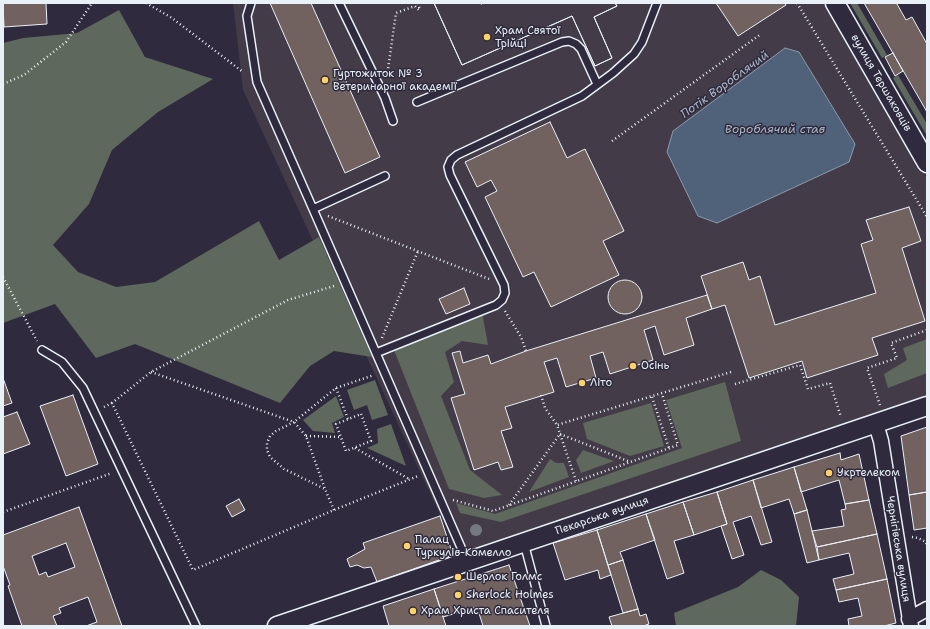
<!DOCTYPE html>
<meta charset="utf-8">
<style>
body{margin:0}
#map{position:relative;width:930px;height:629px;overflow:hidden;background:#2f2a3d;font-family:"Shantell Sans",sans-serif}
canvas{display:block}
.frame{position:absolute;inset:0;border:4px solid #e8f1f8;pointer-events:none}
</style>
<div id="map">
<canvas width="930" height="629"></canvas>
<div class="frame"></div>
</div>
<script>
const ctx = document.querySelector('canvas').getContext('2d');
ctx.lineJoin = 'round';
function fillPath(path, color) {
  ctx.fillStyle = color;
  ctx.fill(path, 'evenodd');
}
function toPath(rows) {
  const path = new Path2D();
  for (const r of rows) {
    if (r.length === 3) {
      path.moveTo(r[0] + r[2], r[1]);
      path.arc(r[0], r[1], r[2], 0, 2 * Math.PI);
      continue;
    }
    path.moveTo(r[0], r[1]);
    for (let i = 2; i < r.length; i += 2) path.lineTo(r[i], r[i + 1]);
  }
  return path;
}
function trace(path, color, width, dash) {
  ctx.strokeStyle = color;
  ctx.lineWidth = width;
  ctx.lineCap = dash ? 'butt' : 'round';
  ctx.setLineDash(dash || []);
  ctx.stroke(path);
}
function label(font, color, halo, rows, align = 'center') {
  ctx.font = font + ' "Shantell Sans",sans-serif';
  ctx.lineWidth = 3;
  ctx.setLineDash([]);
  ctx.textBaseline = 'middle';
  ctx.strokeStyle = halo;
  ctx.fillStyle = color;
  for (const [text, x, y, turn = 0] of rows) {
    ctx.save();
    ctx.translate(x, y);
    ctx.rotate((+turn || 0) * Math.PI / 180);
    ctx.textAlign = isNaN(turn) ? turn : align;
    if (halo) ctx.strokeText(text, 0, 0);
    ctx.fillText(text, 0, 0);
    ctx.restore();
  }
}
fillPath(toPath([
 [233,3,831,3,927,179,927,401,461,560,243,90]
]), '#433b47');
fillPath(toPath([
 [850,3,857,3,887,55,882,58],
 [119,10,145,57,213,79,158,112,112,150,89,204,53,245,78,272,116,287,155,282,259,221,279,260,319,237,372,357,334,351,310,366,280,403,135,344,96,358,55,304,3,323,3,43,23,38,77,33],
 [898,75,927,124,927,136,893,78],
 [482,312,488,345,462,341,445,352,454,382,441,396,470,470,502,495,484,498,449,489,394,350],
 [927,339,927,373,888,388,884,374,907,360,903,348],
 [375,380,388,415,372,420,367,405,354,410,347,390],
 [725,382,741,441,501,522,460,513,456,503,495,514,682,448,666,400],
 [336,396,344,417,332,423,335,433,313,431,303,420],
 [651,403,664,446,630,456,587,439,583,423],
 [391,424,406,466,367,448,378,443,377,429],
 [583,450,614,461,581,473,576,460],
 [550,459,556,463,564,463,569,477,529,492],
 [761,570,781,580,799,597,796,626,676,626,674,613,738,587]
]), '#5e685c');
const water = toPath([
 [785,48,799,52,855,144,849,162,717,223,698,216,667,152,673,131,785,48]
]);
fillPath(water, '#4f627a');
trace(water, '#8c9bac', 1);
const building = toPath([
 [3,3,46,3,47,24,4,27,3,3],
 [270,3,311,3,380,157,345,173,270,3],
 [434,3,480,3,481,4,484,3,615,3,617,6,594,17,612,58,595,66,572,16,462,65,434,3],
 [434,3,480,3,481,4,484,3,615,3,617,6,594,17,612,58,595,66,572,16,462,65,434,3],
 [716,3,785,3,786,5,738,36,716,3],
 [864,3,899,3,897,4,906,20,912,17,927,44,927,112,864,3],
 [893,53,903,71,895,76,885,57,893,53],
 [550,122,567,158,585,149,624,231,603,241,619,275,551,307,534,272,523,277,485,197,497,191,491,180,477,187,465,162,550,122],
 [909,207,921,241,902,248,925,321,872,338,878,355,807,378,802,361,749,378,725,305,712,309,701,276,743,262,749,280,760,276,775,325,876,293,861,244,873,240,866,220,909,207],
 [625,297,17],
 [464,288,470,304,446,314,439,299,464,288],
 [707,295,712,309,686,318,694,345,664,355,655,326,644,330,653,360,610,374,603,352,590,356,596,378,566,387,557,358,544,362,554,392,505,407,512,428,501,431,513,467,501,470,498,462,474,470,451,398,465,394,452,353,460,351,463,363,488,355,491,364,526,351,707,295],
 [3,378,12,403,3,406,3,378],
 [73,395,98,464,66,476,40,406,73,395],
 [17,412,30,444,3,454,3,417,17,412],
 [927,427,927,492,909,495,901,436,927,427],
 [840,453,841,460,859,454,869,500,845,504,839,480,801,492,794,467,840,453],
 [794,467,807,510,794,514,789,499,761,508,753,480,794,467],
 [753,480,772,542,761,545,751,516,733,522,744,555,732,559,721,526,727,524,717,492,753,480],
 [717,492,727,524,694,535,683,502,717,492],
 [927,492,927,528,914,530,909,495,927,492],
 [239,499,245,510,232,517,226,506,239,499],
 [869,500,877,534,817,547,812,531,844,526,841,510,846,509,845,504,869,500],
 [683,502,694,535,674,541,684,573,667,579,646,514,683,502],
 [79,507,122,626,86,626,97,622,88,597,59,608,61,613,53,616,57,626,22,626,8,586,10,585,3,566,3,535,79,507],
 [66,543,75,567,48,577,46,572,39,575,32,556,66,543],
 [807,510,819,560,807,563,794,514,807,510],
 [646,514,655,540,620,552,623,560,608,565,597,530,646,514],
 [440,516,453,555,377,582,371,567,364,568,357,565,350,567,347,559,365,549,363,543,440,516],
 [597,530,611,575,600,579,598,570,565,580,553,543,597,530],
 [877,534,887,579,836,590,833,579,854,574,849,553,819,560,817,547,877,534],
 [623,560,638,609,623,613,608,565,623,560],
 [509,565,530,626,483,626,477,607,443,617,434,589,509,565],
 [887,579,896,623,884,626,849,626,848,619,862,616,858,598,839,602,836,590,887,579],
 [434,589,446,626,389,626,383,606,434,589],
 [638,609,640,616,646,614,649,624,643,626,612,626,609,617,638,609]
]);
fillPath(building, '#72625f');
trace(building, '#e8f1f8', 1);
const service = toPath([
 [251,3,247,16,257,82,313,209],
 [339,3,385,98,393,121],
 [417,102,562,42,569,41,576,44,581,49,597,84],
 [385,176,313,209,467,561],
 [42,350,62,362,83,388,196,626],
 [376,353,496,305,502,300,505,293,504,285,450,175,448,167,451,160,457,155,582,96,613,73,634,54,642,42,657,3],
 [524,543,546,626]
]);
const minor = toPath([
 [876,424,881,441,911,626],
 [909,619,927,609]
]);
const tertiary = toPath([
 [835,3,927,163],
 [277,626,927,406]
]);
trace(service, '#e8f1f8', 10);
trace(minor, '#e8f1f8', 17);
trace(tertiary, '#e8f1f8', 21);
trace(toPath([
 [146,3,172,18,243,72],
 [418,3,420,10],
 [797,3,927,217],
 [387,76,396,13,415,6,420,11],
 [3,84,24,75,66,42,92,3],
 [612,141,761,34],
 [328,216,489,279],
 [3,277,37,341],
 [334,286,288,300,151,372,112,403,193,570,334,510,418,476],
 [505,311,521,337,526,351],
 [382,338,418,251],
 [151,372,294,422],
 [735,384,800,365,808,389,830,383,841,417],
 [336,388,348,419],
 [541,395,545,408,557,425],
 [652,397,669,448],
 [880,405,867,368,897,358,891,343,927,330],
 [104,407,112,403],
 [361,414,371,441,346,451,336,424,361,414],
 [294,422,276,431,270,436,267,443,267,450,270,457,284,469,325,489],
 [560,434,628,461],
 [306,436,341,437],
 [355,448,409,479],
 [576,481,557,425,731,372],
 [453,500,493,511,678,445,662,394],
 [509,505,560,434],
 [334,510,325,489,306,436,294,422,336,388,374,375],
 [3,512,112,473],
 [912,537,918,538,926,542,927,547]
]), '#e8f1f8', 2.5, [1, 3]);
trace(service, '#2f2a3d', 7);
trace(minor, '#2f2a3d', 14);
trace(tertiary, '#2f2a3d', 18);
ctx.fillStyle = '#767982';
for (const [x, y] of [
 [476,530]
]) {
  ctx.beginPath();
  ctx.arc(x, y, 6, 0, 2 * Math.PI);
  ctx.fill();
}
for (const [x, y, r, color] of [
 [487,37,4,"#ffd166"],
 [325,80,4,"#ffd166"],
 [633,366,4,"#ffd166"],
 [582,383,4,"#ffd166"],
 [829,473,4,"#ffd166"],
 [407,546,4,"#ffd166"],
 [458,577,4,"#ffd166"],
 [458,595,4,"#ffd166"],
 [413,611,4,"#ffd166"]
]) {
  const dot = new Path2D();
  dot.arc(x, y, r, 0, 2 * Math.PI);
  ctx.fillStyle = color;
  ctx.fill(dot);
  trace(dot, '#2f2a3d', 1.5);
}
label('11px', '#e8f1f8', '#2f2a3d', [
 ["Храм Святої",495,31],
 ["Трійці",495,44],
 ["Гуртожиток № 3",333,74],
 ["Ветеринарної академії",333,87],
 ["Осінь",641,366],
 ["Літо",590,383],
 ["Укртелеком",837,473],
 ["Палац",415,540],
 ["Туркулів-Комелло",415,553],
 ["Шерлок Голмс",466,577],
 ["Sherlock Holmes",466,595],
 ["Храм Христа Спасителя",421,611]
], 'left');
label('11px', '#e8f1f8', '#2f2a3d', [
 ["вулиця Тершаковців",881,83,60],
 ["Пекарська вулиця",602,516,-19],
 ["Чернігівська вулиця",898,549,81]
]);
label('italic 12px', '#abb8c6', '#2f2a3d', [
 ["Потік Вороблячий",725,85,-36],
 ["Вороблячий став",775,130]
]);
</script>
